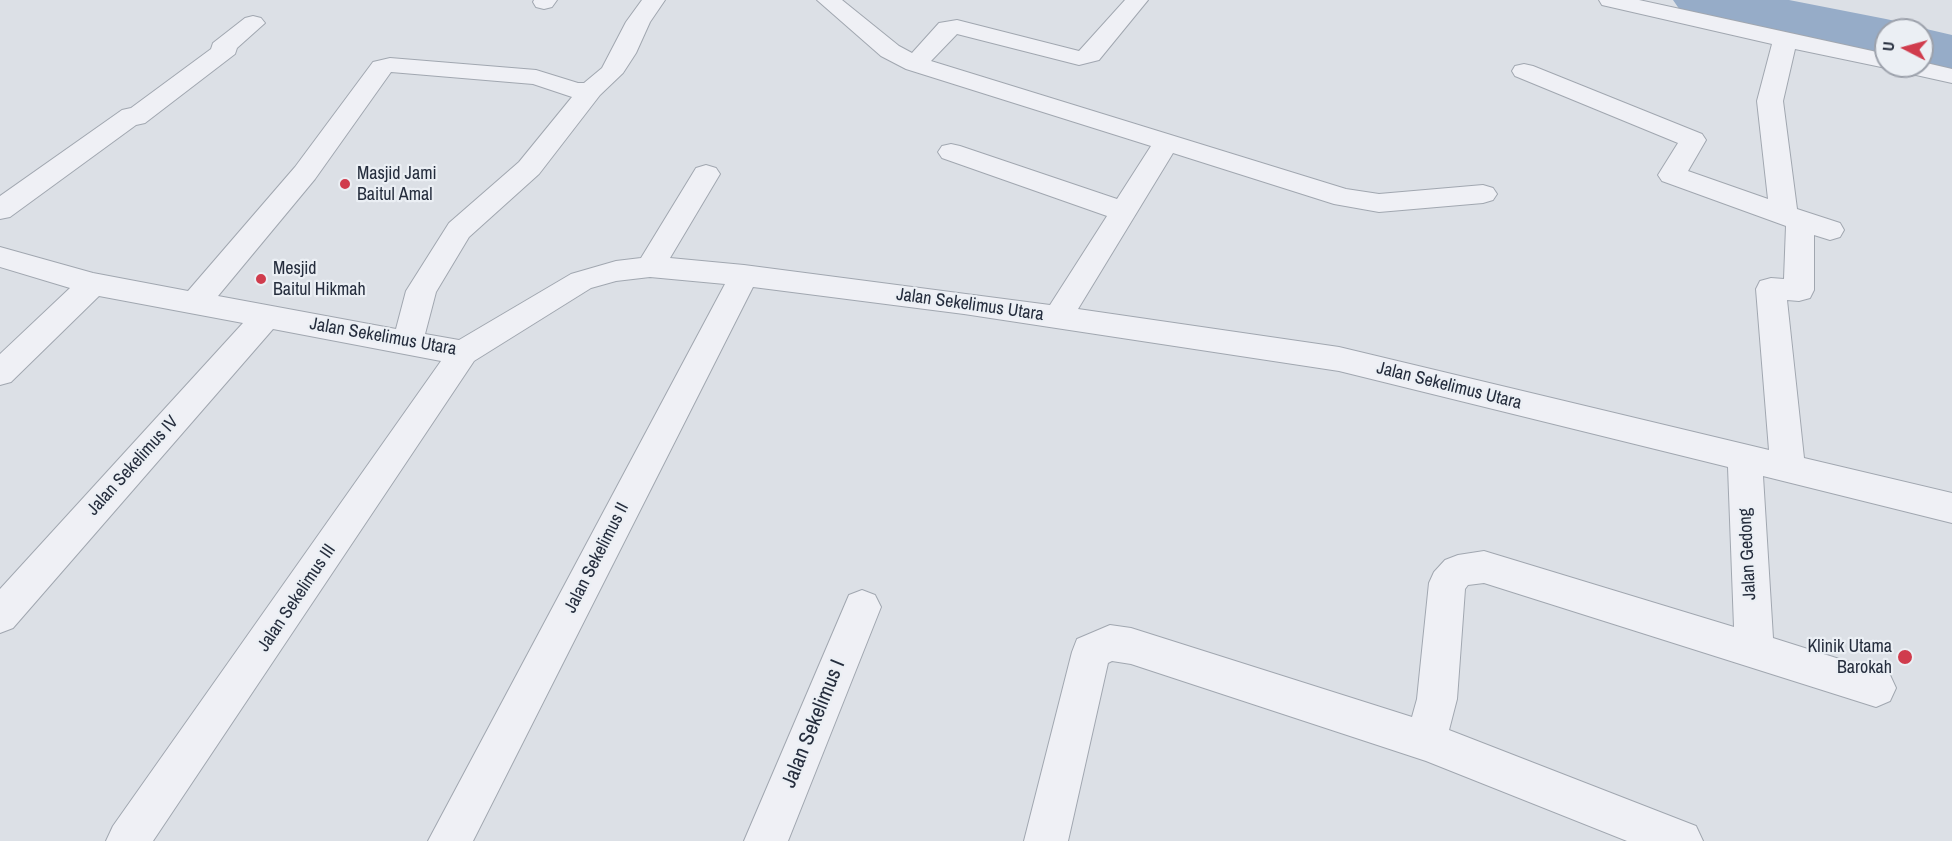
<!DOCTYPE html>
<style>
body{margin:0}
#map{position:relative;width:1952px;height:841px;overflow:hidden;background:#dce0e6;font-family:"Archivo Narrow",sans-serif}
canvas{display:block}
.north{position:absolute;left:1874px;top:18px;width:60px;height:60px;box-sizing:border-box;background:#ebeff4;border:2px solid #9ca1ab;border-radius:50%;rotate:276deg;font-size:16px;font-weight:700;line-height:24px;text-align:center;color:#252d3d}
.north::after{content:'';display:block;margin:auto;width:21px;height:27px;background:#d03c4d;clip-path:polygon(50% 0,100% 100%,50% 72%,0 100%)}
</style>
<div id="map">
<canvas width="1952" height="841"></canvas>
<div class="north">U</div>
</div>
<script>
const ctx = document.querySelector('canvas').getContext('2d');
ctx.lineJoin = 'round';
function toPath(rows) {
  const path = new Path2D();
  for (const r of rows) {
    path.moveTo(r[0], r[1]);
    for (let i = 2; i < r.length; i += 2) path.lineTo(r[i], r[i + 1]);
  }
  return path;
}
function fillPath(path, color) {
  ctx.fillStyle = color;
  ctx.fill(path, 'evenodd');
}
function trace(path, color, width, dash) {
  ctx.strokeStyle = color;
  ctx.lineWidth = width;
  ctx.lineCap = dash ? 'butt' : 'round';
  ctx.setLineDash(dash || []);
  ctx.stroke(path);
}
function label(font, color, halo, rows, align = 'center') {
  ctx.font = font + ' "Archivo Narrow",sans-serif';
  ctx.lineWidth = 4.5;
  ctx.setLineDash([]);
  ctx.textBaseline = 'middle';
  ctx.strokeStyle = halo;
  ctx.fillStyle = color;
  for (const [text, x, y, turn = 0] of rows) {
    ctx.save();
    ctx.translate(x, y);
    ctx.rotate((+turn || 0) * Math.PI / 180);
    ctx.textAlign = isNaN(turn) ? turn : align;
    if (halo) ctx.strokeText(text, 0, 0);
    ctx.fillText(text, 0, 0);
    ctx.restore();
  }
}
fillPath(toPath([
 [1673,0,1789,0,1886,19,1909,24,1912,30,1886,30,1886,57,1707,20,1682,13,1673,0],
 [1922,28,1952,35,1952,75,1919,66,1922,66,1922,30,1913,30,1922,28]
]), '#96acc8');
const minor = toPath([
 [534,0,557,0,552,7,544,9,536,7,533,2,534,0],
 [642,0,665,0,650,22,636,53,623,73,600,95,539,174,469,237,436,292,425,334,459,340,571,274,616,261,641,258,696,168,706,165,716,168,720,174,670,258,744,265,1050,305,1107,216,942,158,938,152,942,146,951,144,960,146,1117,199,1151,146,906,69,881,56,817,0,842,0,899,46,912,53,939,23,957,20,1079,51,1125,0,1148,0,1099,60,1079,65,957,34,931,61,1346,189,1379,194,1483,185,1493,188,1497,194,1493,200,1483,203,1379,212,1334,204,1173,153,1078,309,1339,347,1769,450,1756,289,1760,281,1771,278,1784,279,1786,226,1662,181,1658,175,1678,143,1515,76,1512,71,1515,66,1524,64,1533,66,1702,134,1706,140,1688,171,1768,199,1757,101,1772,44,1602,5,1599,0,1639,0,1886,54,1886,66,1922,66,1922,62,1952,69,1952,83,1898,71,1895,66,1886,68,1795,49,1783,101,1797,209,1840,223,1844,230,1840,237,1830,240,1814,235,1814,290,1810,298,1799,301,1787,300,1804,458,1952,493,1952,523,1763,476,1773,638,1890,675,1896,688,1890,701,1876,707,1484,583,1468,585,1465,589,1457,699,1449,730,1696,826,1703,841,1627,841,1426,761,1131,664,1112,661,1108,663,1068,841,1024,841,1072,652,1077,639,1110,625,1131,628,1412,717,1417,699,1429,583,1434,572,1445,560,1458,555,1484,551,1734,627,1728,467,1339,371,964,314,753,287,473,841,428,841,725,284,650,277,616,281,591,288,474,361,153,841,106,841,113,826,441,361,273,329,13,628,0,633,0,589,243,323,99,296,11,382,0,385,0,354,70,288,0,267,0,247,93,273,188,291,295,167,373,62,390,58,536,70,578,83,584,83,602,68,626,22,642,0],
 [391,72,533,84,572,97,519,162,449,223,406,291,396,329,218,296,315,179,391,72],
 [253,16,261,18,265,23,237,48,235,54,145,123,136,125,10,217,0,219,0,196,122,110,131,108,211,49,213,43,245,18,253,16],
 [862,590,875,595,881,607,788,841,744,841,849,595,862,590]
]);
trace(minor, '#a1a7b0', 2);
fillPath(minor, '#eff0f5');
for (const [x, y, r, color] of [
 [345,184,6,"#d03c4d"],
 [261,279,6,"#d03c4d"],
 [1905,657,8,"#d03c4d"]
]) {
  const dot = new Path2D();
  dot.arc(x, y, r, 0, 2 * Math.PI);
  ctx.fillStyle = color;
  ctx.fill(dot);
  trace(dot, '#ebeff4', 2);
}
label('18px', '#252d3d', '#ebeff4', [
 ["Masjid Jami",357,174],
 ["Baitul Amal",357,195],
 ["Mesjid",273,269],
 ["Baitul Hikmah",273,290],
 ["Klinik Utama",1892,647,"right"],
 ["Barokah",1892,668,"right"]
], 'left');
label('18px', '#252d3d', '#ebeff4', [
 ["Jalan Sekelimus Utara",970,305,8],
 ["Jalan Sekelimus Utara",383,337,10],
 ["Jalan Sekelimus Utara",1449,386,14],
 ["Jalan Sekelimus IV",133,466,-48],
 ["Jalan Gedong",1748,554,-93],
 ["Jalan Sekelimus II",597,558,-63],
 ["Jalan Sekelimus III",297,598,-56]
]);
label('21px', '#252d3d', '#ebeff4', [
 ["Jalan Sekelimus I",814,724,-68]
]);
</script>
